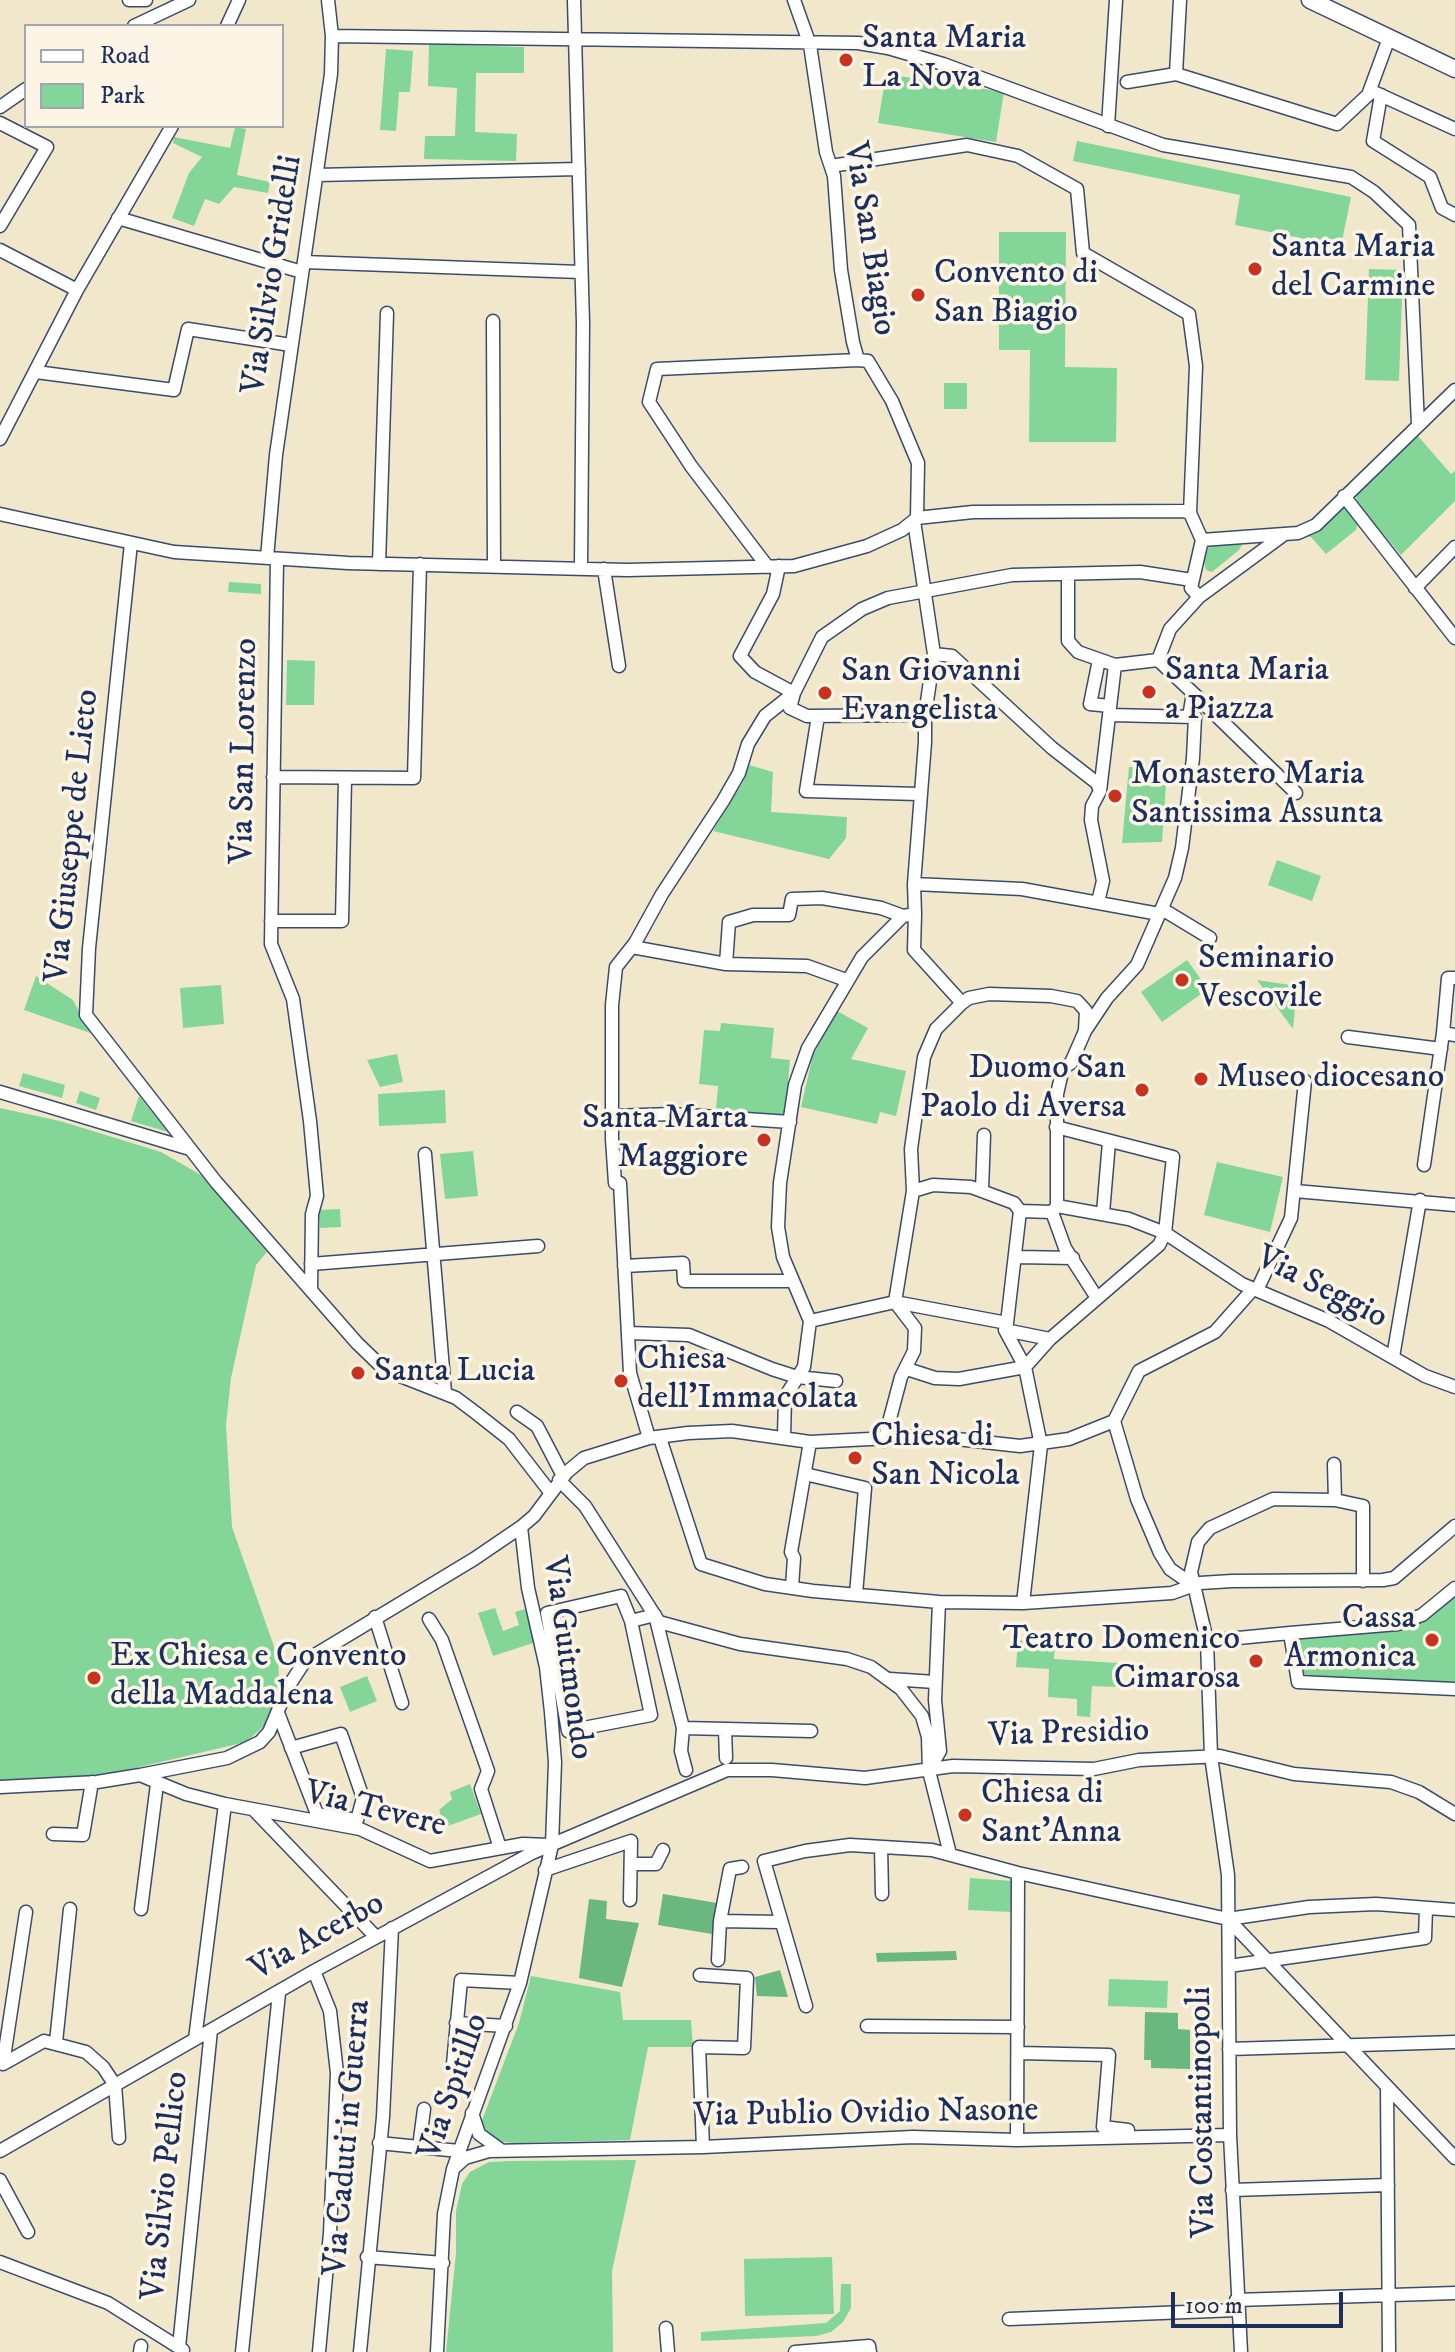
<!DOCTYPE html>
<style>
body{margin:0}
#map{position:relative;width:1455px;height:2352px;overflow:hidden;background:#f1e8cb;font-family:"IM FELL DW Pica",serif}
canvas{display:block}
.legend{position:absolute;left:24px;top:24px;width:260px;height:104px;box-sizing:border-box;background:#fcf5e5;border:2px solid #a2a6af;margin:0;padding:10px 14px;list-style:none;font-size:24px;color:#1b2f5e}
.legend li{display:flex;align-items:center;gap:16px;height:40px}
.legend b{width:40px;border:2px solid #a2a6af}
.scale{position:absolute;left:1171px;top:2292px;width:172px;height:36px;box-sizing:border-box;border:4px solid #1b2f5e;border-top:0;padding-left:10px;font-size:24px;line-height:28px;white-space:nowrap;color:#1b2f5e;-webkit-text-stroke:6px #fcf5e5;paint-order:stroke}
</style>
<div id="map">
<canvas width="1455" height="2352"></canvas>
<ul class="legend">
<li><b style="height:10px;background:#fff"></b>Road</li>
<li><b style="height:22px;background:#83d698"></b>Park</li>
</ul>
<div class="scale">100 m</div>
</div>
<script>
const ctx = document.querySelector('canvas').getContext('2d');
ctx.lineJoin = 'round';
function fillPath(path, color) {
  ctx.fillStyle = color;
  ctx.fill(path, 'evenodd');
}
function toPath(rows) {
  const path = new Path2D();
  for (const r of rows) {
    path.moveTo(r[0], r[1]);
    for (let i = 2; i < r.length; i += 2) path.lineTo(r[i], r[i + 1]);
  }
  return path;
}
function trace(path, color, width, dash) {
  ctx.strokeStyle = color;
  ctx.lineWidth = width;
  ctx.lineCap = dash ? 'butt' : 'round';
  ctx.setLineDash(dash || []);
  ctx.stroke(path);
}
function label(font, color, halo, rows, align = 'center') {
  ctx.font = font + ' "IM FELL DW Pica",serif';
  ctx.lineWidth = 7;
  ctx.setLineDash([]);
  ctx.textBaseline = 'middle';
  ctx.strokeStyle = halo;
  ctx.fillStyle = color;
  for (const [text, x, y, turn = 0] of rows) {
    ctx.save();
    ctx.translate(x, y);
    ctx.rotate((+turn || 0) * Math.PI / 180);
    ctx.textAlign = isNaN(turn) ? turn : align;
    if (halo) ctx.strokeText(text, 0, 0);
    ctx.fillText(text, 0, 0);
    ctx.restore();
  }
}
fillPath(toPath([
 [429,44,524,47,524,73,476,73,475,132,517,134,516,161,424,159,425,136,455,136,457,88,428,86],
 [386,49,413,51,410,92,399,92,396,131,380,130],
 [886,74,1004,92,996,142,878,123],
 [235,127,246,129,237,175,270,182,268,193,234,187,219,204,205,199,194,226,172,218,189,173,202,157,173,143,174,137,230,148],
 [1077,141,1351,197,1341,246,1235,225,1240,195,1073,161],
 [999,232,1066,232,1065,367,1117,368,1116,442,1029,442,1030,350,999,350],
 [1369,269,1403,270,1399,381,1365,380],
 [944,383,967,383,967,409,944,409],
 [1418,436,1451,474,1455,471,1455,501,1401,555,1357,503,1356,493],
 [1341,502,1359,519,1356,530,1326,554,1311,537,1303,536],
 [1237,542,1242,545,1239,550,1212,572,1206,570,1203,558,1210,545],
 [229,582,261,584,261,594,228,592],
 [287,660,315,661,314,705,286,705],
 [749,765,773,772,771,812,847,817,846,838,829,859,713,831,743,782],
 [1129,767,1167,770,1162,842,1122,843],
 [1277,860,1321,876,1312,901,1268,885],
 [1187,960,1208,989,1162,1022,1141,992],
 [36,976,73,1000,90,1033,24,1010],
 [1257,980,1297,986,1293,1029],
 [221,985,224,1024,183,1028,180,988],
 [837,1011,868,1028,851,1059,906,1071,896,1116,880,1112,877,1124,801,1107,813,1055],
 [721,1023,774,1028,771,1058,790,1060,785,1116,716,1109,718,1086,699,1084,704,1030,720,1031],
 [397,1054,403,1082,380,1087,367,1060],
 [23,1073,65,1085,62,1098,19,1086],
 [445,1090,446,1123,379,1126,378,1094],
 [80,1091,100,1098,96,1110,76,1103],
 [139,1096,168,1132,131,1121],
 [0,1108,60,1121,161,1152,201,1175,267,1252,256,1265,231,1378,226,1425,232,1527,278,1658,280,1696,265,1725,246,1742,93,1778,0,1784],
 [473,1151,478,1196,445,1199,440,1154],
 [1217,1162,1283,1177,1270,1232,1204,1215],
 [340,1209,341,1227,320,1228,319,1210],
 [1455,1595,1455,1687,1299,1680,1293,1638,1396,1628,1427,1620],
 [495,1608,503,1631,519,1625,515,1612,525,1609,536,1642,493,1656,478,1613],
 [1018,1640,1055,1642,1054,1659,1118,1663,1117,1687,1092,1686,1090,1717,1077,1716,1077,1699,1048,1697,1049,1669,1016,1667],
 [367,1676,377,1701,350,1712,340,1687],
 [470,1784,481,1814,445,1827,439,1810,452,1799,450,1792],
 [970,1878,1013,1881,1011,1912,968,1910],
 [531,1976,620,1992,623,2020,691,2020,693,2047,648,2047,630,2140,514,2143,493,2141,483,2128,481,2123,519,2023],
 [1109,1979,1168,1981,1167,2008,1108,2006],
 [636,2160,612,2271,613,2352,446,2352,456,2253,456,2211,462,2184,470,2172,489,2162,509,2161],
 [832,2257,834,2314,745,2316,744,2259],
 [841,2284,851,2284,851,2308,843,2322,831,2332,816,2336,701,2341,701,2332,826,2323,840,2311]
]), '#83d698');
fillPath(toPath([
 [663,1894,717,1903,712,1934,658,1925],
 [589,1899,607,1901,606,1919,639,1923,622,1987,579,1978],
 [956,1951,957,1960,877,1962,876,1953],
 [780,1970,788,1997,757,1996,755,1977],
 [1145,2012,1178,2013,1178,2029,1190,2030,1190,2069,1151,2068,1151,2060,1144,2060]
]), '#6ab780');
const minor = toPath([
 [129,0,146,0],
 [574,0,583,323,581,567],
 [794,0,810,45,826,152,834,176,841,270,853,342,858,360,868,361,892,401,918,463,917,518],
 [1180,0,1176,74,1337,124,1368,95,1389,38],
 [134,26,189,0],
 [227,26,239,0],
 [332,36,858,43,888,48,943,64,1163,145,1351,177,1374,192,1409,225,1418,425],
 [1127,82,1176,74],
 [1376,93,1455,129],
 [1381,95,1373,141,1430,177,1442,208,1455,215],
 [0,107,26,89],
 [0,123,47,147,0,226],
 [1108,126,1116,0],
 [831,166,967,145,1018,156,1077,189,1083,253,1189,314,1196,366,1190,513],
 [317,175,579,169],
 [118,218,302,272],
 [0,250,77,290],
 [304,262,580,272],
 [493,321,494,566],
 [36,372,174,390,188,329,291,345],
 [0,439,77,290,172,126],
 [1344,496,1455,638],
 [0,514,174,552,348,563,627,570,794,566,867,546,902,530,917,518,973,512,1184,511,1190,513,1202,540],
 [914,521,934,654,952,656,1052,748,1097,783,1100,791],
 [1202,540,1298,533,1316,525,1455,390],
 [131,543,89,948,86,1015,216,1182,357,1343,385,1370,456,1398,476,1413,509,1439,550,1492],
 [267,558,276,455,331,74,332,36,328,0],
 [277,559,271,944,293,999,310,1121,317,1196,312,1214,311,1290],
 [379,564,387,313],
 [767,566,691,466,649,402,657,369,858,360],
 [779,566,773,594,740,656,755,672,794,693,822,637,862,609,888,598,1012,575,1140,572,1192,580],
 [604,569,619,666],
 [1068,576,1068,641,1078,652,1115,665],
 [1415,588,1455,547],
 [1199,597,1191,588,1202,540],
 [1099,660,1090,704,1110,706],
 [1158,660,1170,629,1199,597,1282,536],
 [1193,693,1296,793],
 [925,715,934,654],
 [1111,715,1195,717],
 [818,716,806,791,919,794],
 [273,777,414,778,420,564],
 [914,884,1022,889,1159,914],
 [1098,902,1103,881,1091,820,1092,806,1100,791,1115,665,1158,660],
 [1162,909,1210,938],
 [915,914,914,950,962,1003],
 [271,921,342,921,345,779],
 [632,947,726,964,807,966,846,980],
 [726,964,729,922,753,915,789,915,792,899,822,898,881,908,903,916],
 [1455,978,1448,978,1443,1033,1455,1035],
 [1348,1037,1441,1049],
 [0,1092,190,1149],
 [612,1116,672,1114,790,1122],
 [425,1154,445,1393],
 [1424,1165,1443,1033],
 [933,1185,971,1187,1014,1203,1020,1211,1007,1323,895,1302,913,1191,933,1185],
 [982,1190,984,1135],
 [913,1191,911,1149,924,1057,936,1029,962,1003,969,998,989,994,1051,996,1077,1001,1086,1011,1085,1030],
 [1295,1191,1455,1205],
 [1057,1206,1129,1219,1165,1233,1242,1284,1329,1321,1425,1376,1455,1387],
 [1020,1211,1052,1212],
 [1052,1212,1057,1206,1057,1094,1063,1068,1071,1063,1085,1031,1107,998,1137,965,1175,878,1182,848,1193,758,1195,717,1190,711,1193,693,1158,660],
 [1052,1212,1065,1248,1097,1298],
 [1103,1213,1109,1142],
 [1018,1257,1073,1258],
 [311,1264,538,1246],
 [624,1266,683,1263,684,1281,792,1281],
 [1257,1290,1291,1218,1305,1081],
 [810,1321,895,1302,915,1328,914,1351,901,1377,884,1441],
 [1005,1330,1050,1339],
 [629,1333,689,1335,772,1369,797,1377,836,1381],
 [1393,1357,1420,1200],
 [907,1369,935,1378,959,1379,1025,1367,1005,1330,1007,1323],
 [517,1412,537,1426,563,1476],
 [1114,1421,1137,1499,1160,1553,1170,1569,1193,1585],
 [649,1438,630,1373,620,1183,615,1183,612,1139,612,1005,616,967,635,943,662,894,723,801,739,773,748,744,765,716,794,693,790,708,807,716,925,715,925,742,914,884,915,914,903,916,862,957,808,1048,795,1085,780,1183,778,1227,783,1257,810,1321,804,1367,785,1397,784,1437],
 [660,1438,701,1564,765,1584,813,1591,939,1602,1023,1603,1172,1593,1200,1583,1232,1581,1383,1580,1394,1578,1455,1526],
 [1334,1464,1335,1500],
 [805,1474,865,1488,856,1594],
 [559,1480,585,1506,659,1622,740,1644,847,1659,871,1667,901,1689,922,1716,928,1737,929,1771,950,1854],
 [792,1587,794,1558,791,1552,810,1442],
 [1455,1588,1422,1615,1398,1624,1290,1633,1298,1682,1455,1689],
 [1023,1603,1041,1445,1025,1367,1050,1339,1159,1245,1165,1233,1173,1157,1056,1127],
 [375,1617,402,1703],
 [429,1619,442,1640,488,1771,481,1789,500,1848],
 [631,1621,621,1596,547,1613,568,1731,651,1715,631,1621,655,1615,683,1728,681,1751,686,1770],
 [1207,1641,1290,1633],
 [890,1679,935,1682],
 [278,1713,317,1814,357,1820,363,1798,341,1734,291,1748],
 [683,1728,811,1731],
 [725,1729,726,1758],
 [930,1768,940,1751,935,1700,939,1602],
 [140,1775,186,1794,225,1804,360,1829,430,1861,523,1844,549,1845],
 [0,1787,97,1782,140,1775,227,1758,260,1742,269,1732,288,1687,305,1661,474,1559,521,1527,534,1516,567,1472,584,1458,649,1438,688,1433,732,1431,810,1442,930,1436,1020,1446,1069,1439,1114,1421,1139,1371,1215,1332,1253,1289],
 [255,1811,376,1937],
 [53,1834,83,1835,92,1782],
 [881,1847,882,1894],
 [631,1864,656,1864,663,1850],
 [545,1870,631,1841,630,1900],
 [141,1909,157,1784],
 [26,1912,3,2064,44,2041,86,2052,103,2067,115,2085,119,2138],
 [1228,1919,1455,2158],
 [720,1921,730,1869,742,1867],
 [718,1960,720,1921,780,1922],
 [1229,1966,1425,1938,1426,1908],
 [314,1971,330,2011,337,2073,330,2233,319,2352],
 [700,1975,747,1978,744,2048,699,2047,703,2147],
 [806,2006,764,1861,805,1851,850,1845,932,1850,1018,1873,1228,1919,1309,1907,1376,1904,1455,1910],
 [456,2023,506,2026],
 [867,2026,1018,2027],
 [195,2039,225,1804],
 [56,2042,70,1909],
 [1229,2049,1455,2042],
 [1019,2053,1109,2055,1103,2127,1128,2130],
 [453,2064,461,1980,520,1983],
 [1387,2088,1389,2352],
 [472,2113,479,2134,501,2150],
 [1017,2140,1018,1873],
 [379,2143,459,2151],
 [419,2147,424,2109],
 [0,2151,314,1971,532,1853,727,1770,772,1770,865,1778,953,1766,1094,1769,1139,1760,1220,1756,1294,1774,1391,1782,1419,1792,1455,1814],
 [454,2168,465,2158,489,2151,703,2147,913,2137,1017,2140,1230,2135],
 [0,2180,28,2232],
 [1232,2190,1388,2185],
 [367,2257,443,2263],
 [0,2262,108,2303,183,2350],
 [1236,2300,1455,2293],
 [1009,2319,1237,2310],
 [666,2328,668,2352],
 [179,2347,211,2030],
 [140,2352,141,2346],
 [242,2352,279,1993],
 [360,2352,383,2117,392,1928],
 [437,2352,444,2214,453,2169,520,1983,552,1845,555,1762,551,1712,546,1667,528,1588,521,1527],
 [795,2352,869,2346,870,2352],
 [1241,2352,1230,2135,1228,1875,1211,1756,1207,1641,1191,1572,1198,1542,1210,1528,1273,1499,1335,1500,1363,1506,1363,1581]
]);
const major = toPath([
 [1310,0,1455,69]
]);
trace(minor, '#3b4b6e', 15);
trace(major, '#3b4b6e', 19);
trace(minor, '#fff', 12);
trace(major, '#fff', 16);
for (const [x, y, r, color] of [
 [846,60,8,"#c8321e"],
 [1255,269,8,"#c8321e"],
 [918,295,8,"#c8321e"],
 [1149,692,8,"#c8321e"],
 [825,693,8,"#c8321e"],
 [1115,796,8,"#c8321e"],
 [1182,980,8,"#c8321e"],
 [1201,1079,8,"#c8321e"],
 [1142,1090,8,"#c8321e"],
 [764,1140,8,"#c8321e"],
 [358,1373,8,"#c8321e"],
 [621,1381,8,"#c8321e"],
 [855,1458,8,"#c8321e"],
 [1432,1640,8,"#c8321e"],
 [1256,1661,8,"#c8321e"],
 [94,1678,8,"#c8321e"],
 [965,1815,8,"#c8321e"]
]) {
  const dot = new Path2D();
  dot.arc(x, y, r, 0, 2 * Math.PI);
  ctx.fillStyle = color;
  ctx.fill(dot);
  trace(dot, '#fcf5e5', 3);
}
label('34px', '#1b2f5e', '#fcf5e5', [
 ["Santa Maria",862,40],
 ["La Nova",862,79],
 ["Santa Maria",1271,249],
 ["del Carmine",1271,288],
 ["Convento di",934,275],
 ["San Biagio",934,314],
 ["Santa Maria",1165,672],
 ["a Piazza",1165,711],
 ["San Giovanni",841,673],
 ["Evangelista",841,712],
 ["Monastero Maria",1131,776],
 ["Santissima Assunta",1131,815],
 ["Seminario",1198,960],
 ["Vescovile",1198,999],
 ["Duomo San",1126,1070,"right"],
 ["Paolo di Aversa",1126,1109,"right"],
 ["Museo diocesano",1217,1079],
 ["Santa Marta",748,1120,"right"],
 ["Maggiore",748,1159,"right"],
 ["Chiesa",637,1361],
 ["dell'Immacolata",637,1400],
 ["Santa Lucia",374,1373],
 ["Chiesa di",871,1438],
 ["San Nicola",871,1477],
 ["Cassa",1416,1620,"right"],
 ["Armonica",1416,1659,"right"],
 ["Teatro Domenico",1240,1641,"right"],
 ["Cimarosa",1240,1680,"right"],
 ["Ex Chiesa e Convento",110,1658],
 ["della Maddalena",110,1697],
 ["Chiesa di",981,1795],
 ["Sant'Anna",981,1834]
], 'left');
label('34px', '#1b2f5e', '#fcf5e5', [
 ["Via San Biagio",868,239,81],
 ["Via Silvio Gridelli",274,275,-81],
 ["Via San Lorenzo",246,751,-89],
 ["Via Giuseppe de Lieto",74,836,-84],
 ["Via Seggio",1321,1289,27],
 ["Via Guitmondo",566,1658,82],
 ["Via Presidio",1069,1735,-2],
 ["Via Tevere",375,1811,14],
 ["Via Acerbo",318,1938,-29],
 ["Via Spitillo",455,2087,-71],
 ["Via Costantinopoli",1204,2112,-91],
 ["Via Publio Ovidio Nasone",866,2115,-1],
 ["Via Caduti in Guerra",349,2138,-85],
 ["Via Silvio Pellico",167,2186,-84]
]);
</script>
